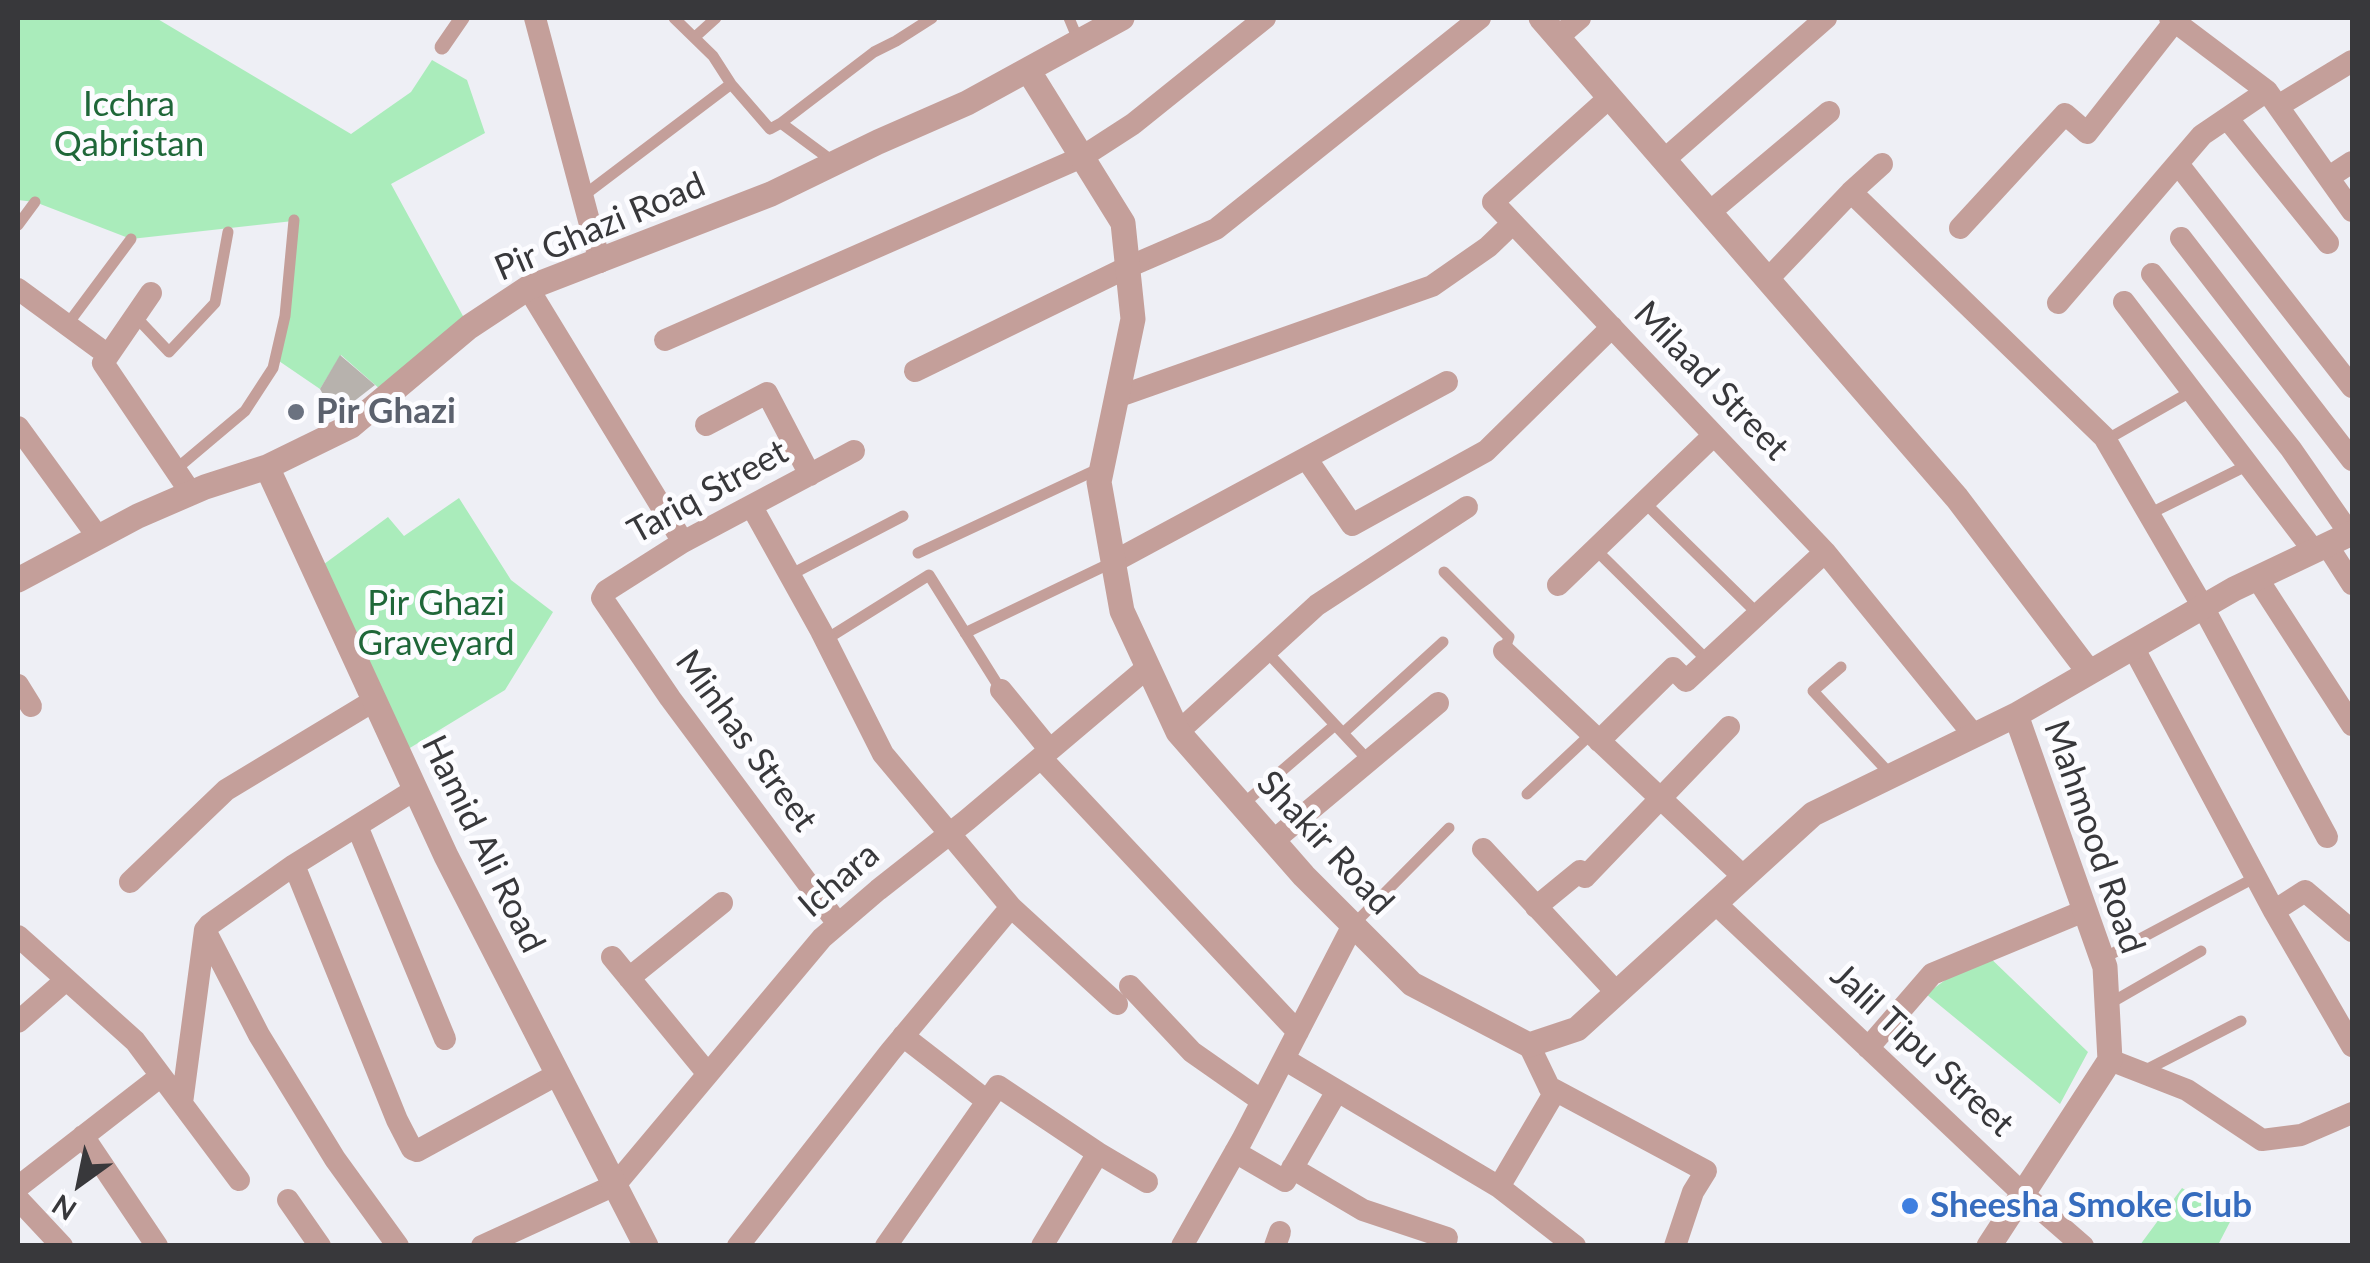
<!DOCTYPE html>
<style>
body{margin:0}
#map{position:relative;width:2370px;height:1263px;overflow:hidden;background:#eeeff5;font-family:Lato,sans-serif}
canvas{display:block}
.frame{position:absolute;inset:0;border:20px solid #38383b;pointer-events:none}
.north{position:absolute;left:30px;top:1133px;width:100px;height:100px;-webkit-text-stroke:8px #fcfcff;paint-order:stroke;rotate:213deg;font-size:28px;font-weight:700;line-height:40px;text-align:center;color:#38383b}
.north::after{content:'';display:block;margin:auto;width:35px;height:45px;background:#38383b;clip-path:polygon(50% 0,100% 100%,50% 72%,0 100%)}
</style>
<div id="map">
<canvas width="2370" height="1263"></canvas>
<div class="frame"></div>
<div class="north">N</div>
</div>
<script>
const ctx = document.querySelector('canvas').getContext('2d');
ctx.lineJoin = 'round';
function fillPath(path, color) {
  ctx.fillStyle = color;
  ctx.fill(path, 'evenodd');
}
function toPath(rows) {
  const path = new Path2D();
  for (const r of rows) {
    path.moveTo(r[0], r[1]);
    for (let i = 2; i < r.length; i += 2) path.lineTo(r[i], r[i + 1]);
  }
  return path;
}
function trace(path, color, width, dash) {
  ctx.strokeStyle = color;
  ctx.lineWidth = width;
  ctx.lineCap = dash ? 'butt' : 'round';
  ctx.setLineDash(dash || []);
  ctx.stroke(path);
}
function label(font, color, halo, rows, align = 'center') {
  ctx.font = font + ' Lato,sans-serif';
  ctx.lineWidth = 10;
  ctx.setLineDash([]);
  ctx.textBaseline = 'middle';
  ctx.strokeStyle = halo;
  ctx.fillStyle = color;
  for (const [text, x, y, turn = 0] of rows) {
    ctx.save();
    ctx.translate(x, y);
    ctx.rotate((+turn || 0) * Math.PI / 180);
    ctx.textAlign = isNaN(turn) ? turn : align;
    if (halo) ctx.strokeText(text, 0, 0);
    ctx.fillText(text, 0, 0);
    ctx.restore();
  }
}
fillPath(toPath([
 [18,18,156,18,351,134,411,92,432,60,467,80,485,133,391,184,469,327,389,397,341,355,320,389,276,359,293,221,131,239,35,202,18,200],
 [459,498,511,580,553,612,505,690,400,754,316,570,388,517,404,536],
 [1984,952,2088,1052,2060,1104,1926,994],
 [2182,1188,2232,1218,2218,1245,2140,1245]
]), '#aaecbb');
fillPath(toPath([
 [340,355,375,385,335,416,320,389]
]), '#b7b2ad');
trace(toPath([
 [674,18,713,56,731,84],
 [1069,18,1079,42],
 [695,37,716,18],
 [781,123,874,52,896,41,932,18],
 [583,196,731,84,770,129,781,123,835,163],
 [18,225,35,202],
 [135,316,169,352,215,303,228,232],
 [67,325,131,239],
 [2106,440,2192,391],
 [175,470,245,411,273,368,285,316,294,220],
 [1644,502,1758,614],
 [2149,514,2248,465],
 [1595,549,1708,661],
 [918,553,1098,469],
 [1444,572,1509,637,1504,651],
 [790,575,903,516],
 [965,633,1113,562],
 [825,640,929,575,1001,690],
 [1266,651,1369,761],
 [1841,667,1813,691,1891,775],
 [1343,733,1443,642],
 [1527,794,1591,734],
 [1242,805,1335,725],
 [1353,925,1449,828],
 [2102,959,2256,877],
 [2107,1005,2201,951],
 [2142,1072,2241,1021]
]), '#c49f9a', 11);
trace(toPath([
 [442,47,462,18]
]), '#c49f9a', 15);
trace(toPath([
 [535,18,600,262],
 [2170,18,2267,91,2352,211],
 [1558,37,1580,18],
 [1610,97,1493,202,1825,552,1973,734],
 [2278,106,2352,61],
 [2227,118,2328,243],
 [1665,159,1826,18],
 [2178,164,2352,387],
 [2329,177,2352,162],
 [1851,192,2104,437,2203,607,2327,837],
 [1711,211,1829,112],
 [1960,228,2065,114,2087,133,2175,21],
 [2181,238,2352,460],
 [2152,274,2291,449,2350,534],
 [1767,280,1851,192,1882,164],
 [528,288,683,542],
 [18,289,108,355],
 [151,293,103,363,191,493],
 [2124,302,2314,551],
 [2058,303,2202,135,2267,91],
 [665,340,1082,157,1133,124,1265,18],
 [915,371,1128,267,1216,229,1480,18],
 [1117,397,1432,286,1488,247,1513,223],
 [706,425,767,393,810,475],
 [18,427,98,537],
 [1306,458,1352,525,1486,451,1612,327],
 [752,507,821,631,883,754,1011,907,1117,1004],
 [2327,545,2352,584],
 [1113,562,1447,382],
 [2257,578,2352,725],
 [1558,585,1714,435],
 [2133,647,2274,911,2352,1046],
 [1504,651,1744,877],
 [18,685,31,706],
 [1001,690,1050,750],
 [1178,732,1317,605,1467,507],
 [1599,741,1673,668,1686,681,1825,552],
 [1041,758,1298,1032],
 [416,789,294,865,397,1120,412,1149,417,1151,558,1074],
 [357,826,445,1039],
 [1273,841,1438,703],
 [1483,849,1617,993],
 [294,865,209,925,205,930,259,1035,335,1159,398,1246],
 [130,882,226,790,375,700],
 [1715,903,2022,1193,2083,1246],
 [1536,907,1580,871,1585,877,1729,727],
 [2274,911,2305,891,2352,931],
 [838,924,670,698,602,598,606,591,683,542,854,451],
 [18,936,135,1041,239,1180],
 [612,957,708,1074],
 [629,978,722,903],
 [1130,986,1192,1052,1262,1101],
 [18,1022,66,980],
 [903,1036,987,1101],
 [1529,1045,1553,1095,1499,1187,1575,1246],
 [1868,1048,1932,974,2084,911],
 [1284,1059,1499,1187],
 [2110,1060,2187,1090,2262,1140,2301,1135,2352,1113],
 [1549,1087,1706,1171,1693,1192,1675,1246],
 [182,1103,205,930],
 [83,1136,157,1246],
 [1235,1152,1285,1181,1337,1091],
 [1292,1168,1363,1210,1447,1238],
 [18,1187,161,1076],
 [18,1199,62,1246],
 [288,1200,320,1246],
 [482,1246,615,1185,822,938,878,890,967,820,1148,667],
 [738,1246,890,1052,1011,907],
 [886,1246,998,1086,1098,1153],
 [1042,1246,1098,1153,1147,1182],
 [1182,1246,1242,1140,1353,925],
 [1275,1246,1280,1232]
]), '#c49f9a', 22);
trace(toPath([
 [1541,18,1957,498,2089,672],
 [1028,70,1123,223,1133,319,1099,482,1122,611,1178,732,1304,876,1412,984,1529,1045,1577,1029,1813,814,2016,715,2234,589,2352,533],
 [267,467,446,856,646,1246],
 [18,580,138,516,205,487,267,467,351,426,469,327,528,288,771,194,878,142,967,103,1122,18],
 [1989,1246,2110,1060,2105,967,2016,715]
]), '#c49f9a', 25);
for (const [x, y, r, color] of [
 [296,412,10,"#6b7280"],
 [1910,1206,10,"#3f7fe0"]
]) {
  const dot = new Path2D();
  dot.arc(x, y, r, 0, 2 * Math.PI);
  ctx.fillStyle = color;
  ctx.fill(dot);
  trace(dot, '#fcfcff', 4);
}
label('35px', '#1f6739', '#fcfcff', [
 ["Icchra",129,105],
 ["Qabristan",129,145],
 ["Pir Ghazi",436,604],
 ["Graveyard",436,644]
]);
label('35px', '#38383b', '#fcfcff', [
 ["Pir Ghazi Road",600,227,-23],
 ["Milaad Street",1711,381,46],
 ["Tariq Street",708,492,-29],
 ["Minhas Street",746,741,54],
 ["Mahmood Road",2094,837,71],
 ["Shakir Road",1325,843,47],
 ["Hamid Ali Road",483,844,64],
 ["Ichara",839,880,-41],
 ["Jalil Tipu Street",1922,1050,43]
]);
label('bold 35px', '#5b616d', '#fcfcff', [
 ["Pir Ghazi",316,412]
], 'left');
label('bold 35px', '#366cbe', '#fcfcff', [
 ["Sheesha Smoke Club",1930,1206]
], 'left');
</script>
